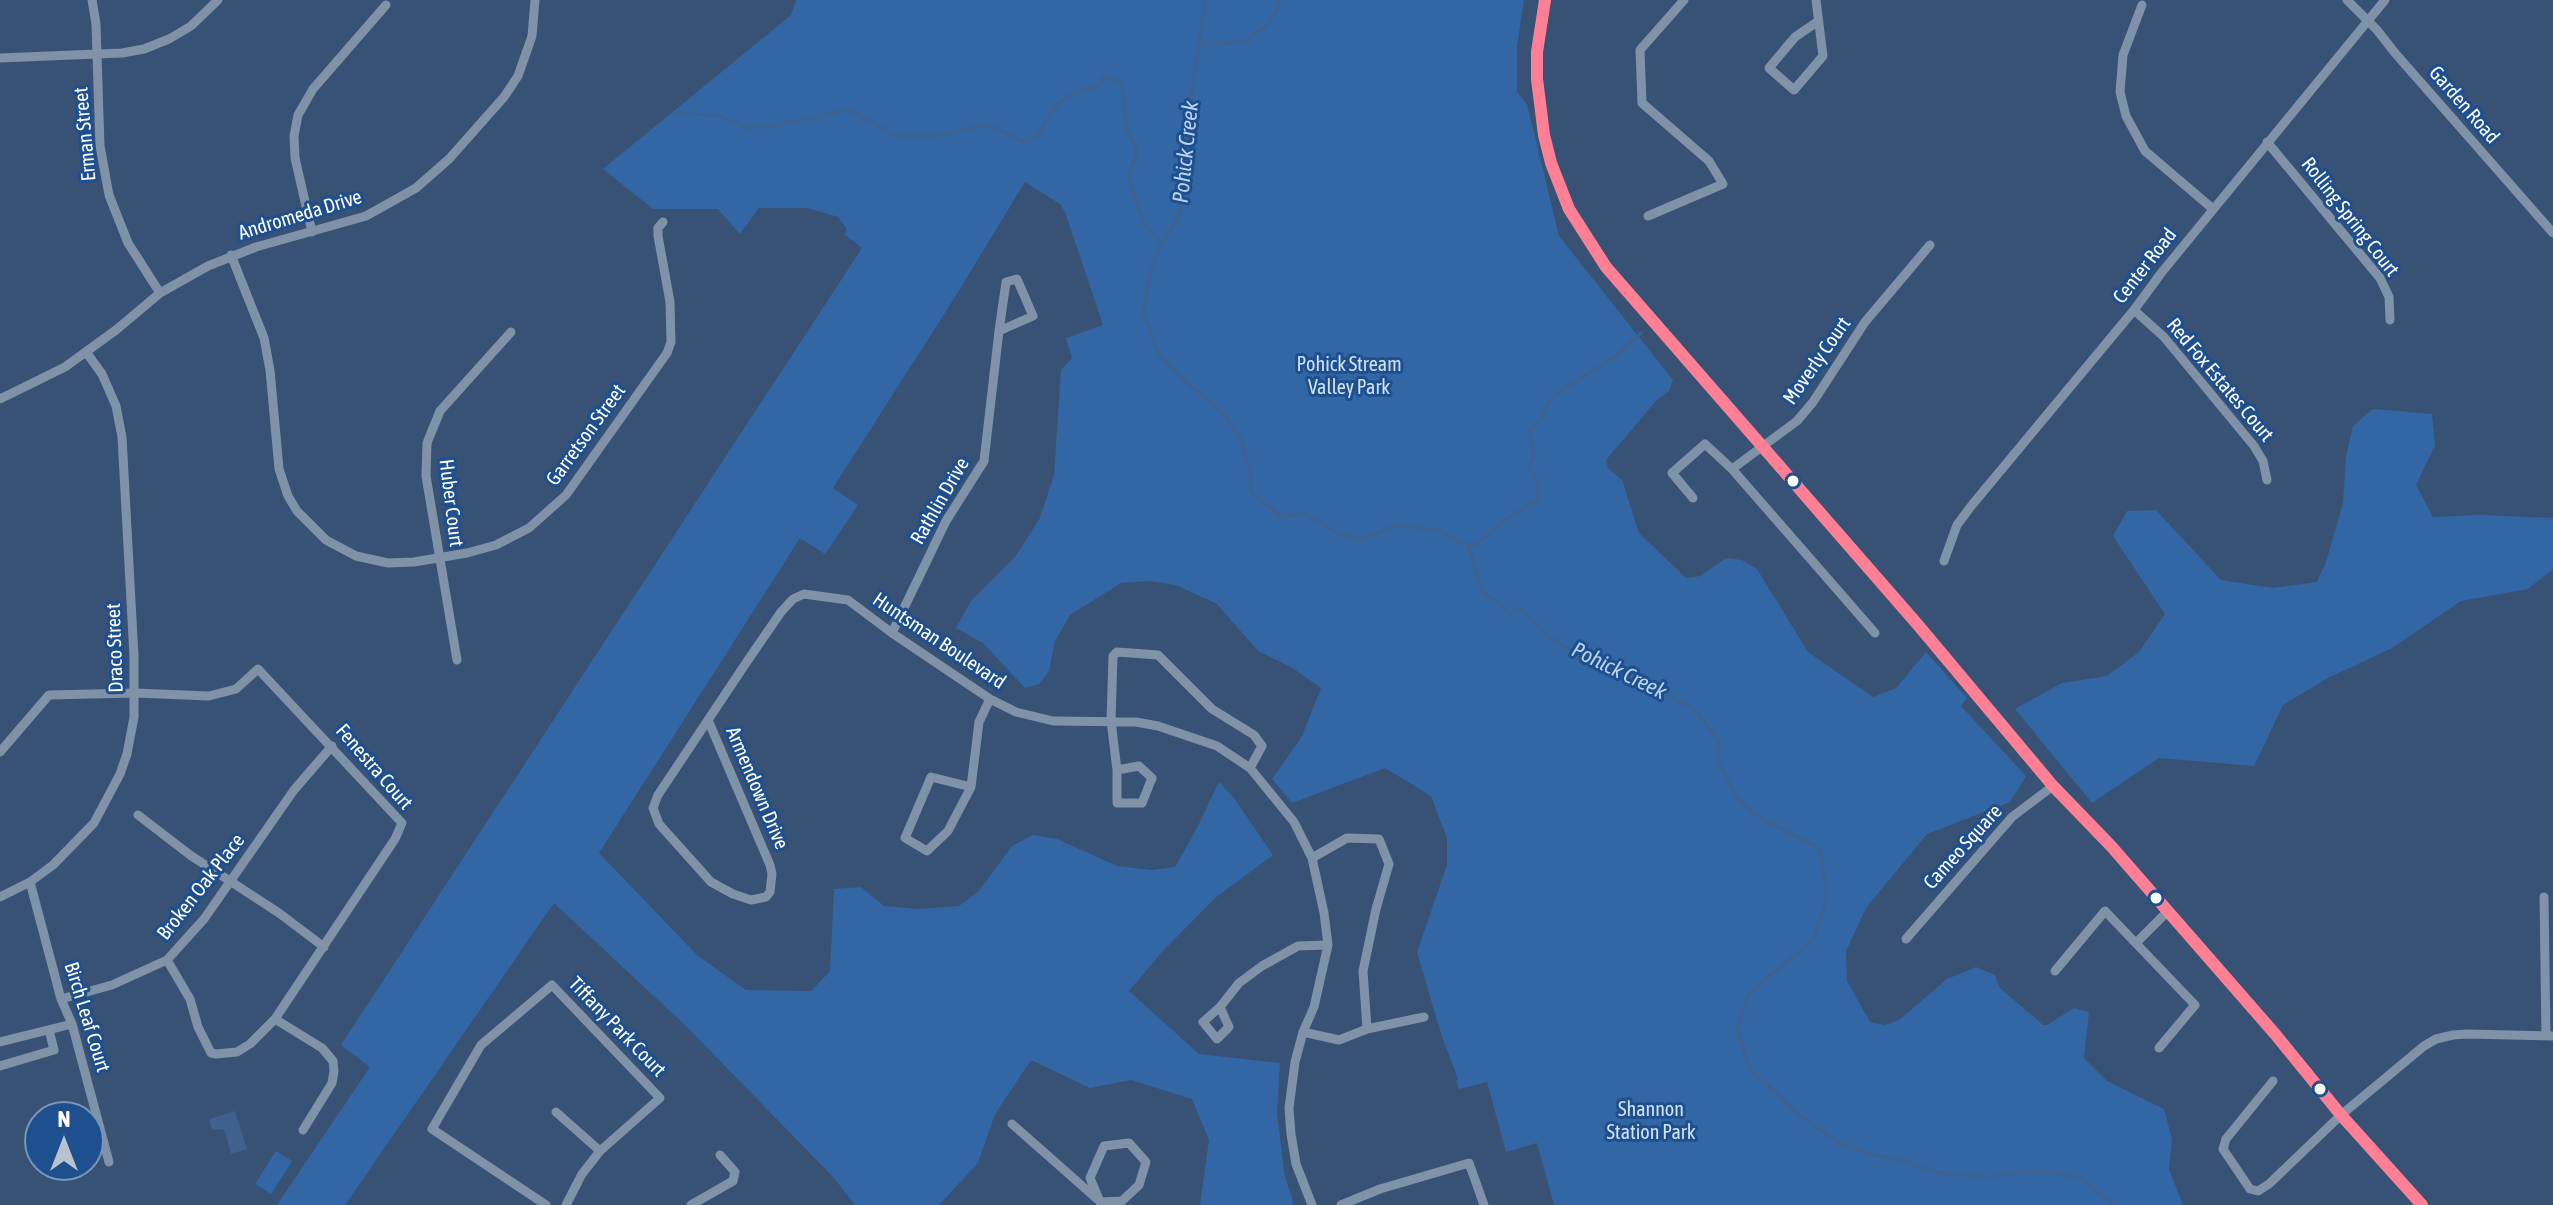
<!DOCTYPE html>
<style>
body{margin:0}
#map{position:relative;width:2553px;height:1205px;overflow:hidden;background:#385275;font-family:"Asap Condensed",sans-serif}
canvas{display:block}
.north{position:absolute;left:24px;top:1101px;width:80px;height:80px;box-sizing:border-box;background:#1e4f8f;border:2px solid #7895bc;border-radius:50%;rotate:0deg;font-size:22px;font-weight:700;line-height:32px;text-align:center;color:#fff}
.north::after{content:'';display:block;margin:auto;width:28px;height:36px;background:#b9c2cf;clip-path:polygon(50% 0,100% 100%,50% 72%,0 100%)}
</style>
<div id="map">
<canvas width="2553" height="1205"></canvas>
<div class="north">N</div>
</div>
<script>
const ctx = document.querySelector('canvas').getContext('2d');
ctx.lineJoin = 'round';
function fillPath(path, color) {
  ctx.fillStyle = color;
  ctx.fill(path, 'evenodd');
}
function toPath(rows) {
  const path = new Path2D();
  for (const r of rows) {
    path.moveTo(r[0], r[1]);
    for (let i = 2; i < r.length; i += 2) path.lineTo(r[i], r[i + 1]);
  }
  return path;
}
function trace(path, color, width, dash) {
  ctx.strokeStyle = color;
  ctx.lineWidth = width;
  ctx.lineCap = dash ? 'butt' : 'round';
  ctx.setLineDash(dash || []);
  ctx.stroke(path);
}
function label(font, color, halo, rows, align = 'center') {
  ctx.font = font + ' "Asap Condensed",sans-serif';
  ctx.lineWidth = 6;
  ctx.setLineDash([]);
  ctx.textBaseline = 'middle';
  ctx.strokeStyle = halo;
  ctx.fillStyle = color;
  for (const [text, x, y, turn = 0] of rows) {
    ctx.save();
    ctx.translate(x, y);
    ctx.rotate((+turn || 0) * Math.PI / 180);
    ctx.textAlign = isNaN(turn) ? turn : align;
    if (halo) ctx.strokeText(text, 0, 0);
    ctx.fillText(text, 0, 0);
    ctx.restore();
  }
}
fillPath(toPath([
 [796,0,1524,0,1517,46,1517,92,1527,104,1559,236,1673,380,1669,391,1655,402,1606,460,1608,468,1622,480,1639,533,1686,578,1700,576,1726,558,1742,560,1757,569,1808,652,1873,697,1896,688,1926,652,1967,698,1961,706,2026,776,2010,802,1927,834,1866,908,1846,951,1847,981,1870,1022,1885,1025,1899,1020,1947,979,1976,967,1995,975,1999,987,2043,1025,2047,1025,2074,1008,2089,1012,2084,1058,2107,1081,2164,1109,2172,1139,2169,1169,2183,1205,1554,1205,1537,1143,1506,1152,1487,1082,1459,1089,1456,1081,1458,1079,1441,1034,1417,952,1447,865,1447,838,1431,796,1385,768,1292,803,1272,779,1301,738,1321,688,1291,667,1258,651,1217,604,1178,586,1163,583,1149,581,1121,583,1070,615,1055,641,1049,671,1039,684,1025,688,983,643,956,628,971,601,1015,557,1040,518,1054,475,1061,370,1072,358,1066,338,1103,325,1065,212,1060,204,1025,182,955,297,833,488,858,505,825,554,800,538,599,853,698,956,746,990,811,991,830,971,834,889,861,887,884,906,918,909,959,906,979,891,1012,846,1033,835,1057,839,1117,866,1152,870,1175,867,1196,830,1219,782,1234,798,1273,855,1215,898,1160,954,1129,991,1199,1054,1280,1063,1277,1112,1284,1172,1294,1205,1200,1205,1209,1140,1192,1099,1131,1080,1090,1088,1031,1060,995,1114,978,1163,939,1205,855,1205,834,1178,686,1026,554,903,345,1205,277,1205,370,1067,341,1045,862,248,844,234,847,229,838,217,807,208,759,208,740,234,718,209,653,209,603,169,791,15],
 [2373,409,2432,414,2435,445,2416,485,2433,517,2479,515,2553,518,2553,569,2528,589,2461,601,2392,648,2328,678,2283,705,2254,766,2159,758,2092,803,2015,709,2062,683,2107,676,2139,652,2165,614,2113,536,2127,511,2156,510,2221,580,2273,588,2317,582,2326,562,2343,503,2346,456,2353,426],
 [276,1151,292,1161,271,1194,255,1184]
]), '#3266a5');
fillPath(toPath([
 [235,1111,247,1149,231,1154,224,1129,212,1130,209,1119]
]), '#3e618e');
trace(toPath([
 [1205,0,1185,143,1184,194,1177,220,1162,243,1151,269,1143,311,1158,354,1178,375,1221,411,1241,438,1251,475,1251,493,1281,516,1306,514,1337,533,1360,540,1395,525,1437,530,1468,545,1482,590,1511,614,1518,607,1552,638,1579,656,1658,688,1697,712,1719,742,1718,762,1736,796,1756,815,1820,849,1827,898,1813,940,1749,993,1737,1029,1750,1069,1800,1115,1838,1143,1871,1154,1907,1162,1939,1173,1987,1177,2022,1172,2056,1172,2084,1180,2112,1205],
 [1200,45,1243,42,1266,26,1277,9,1278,0],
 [675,114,718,115,747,128,776,125,849,110,897,136,936,136,984,125,994,127,1022,142,1036,137,1059,102,1074,93,1096,87,1105,76,1122,82,1127,131,1136,145,1136,158,1130,171,1130,183,1145,226,1162,243],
 [1469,545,1477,544,1503,521,1538,499,1538,484,1528,466,1534,457,1530,430,1543,418,1543,412,1553,396,1612,358,1641,333]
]), '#3e618e', 3);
trace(toPath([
 [92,0,96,24,100,146,109,195,128,243,160,293],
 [1816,0,1823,56,1794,90,1769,68,1795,37,1817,22],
 [2347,0,2377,30,2395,53,2553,233],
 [2142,5,2123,55,2120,92,2126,116,2145,151,2213,209],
 [0,58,122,53,144,49,169,39,191,26,218,0],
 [2267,142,2380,278,2389,297,2390,320],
 [1648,216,1723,184,1709,161,1642,103,1640,50,1684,0],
 [312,232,295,158,294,136,298,115,313,89,386,5],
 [231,255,264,338,270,370,279,469,288,496,297,511,326,540,356,556,388,563,414,562,467,553,496,545,529,528,566,495,667,353,671,342,670,302,658,236,658,228,663,222],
 [2134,310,2164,337,2254,446,2263,461,2267,480],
 [0,399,65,367,116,330,160,293,208,266,256,247,366,216,416,188,449,159,504,97,518,76,532,36,535,0],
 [1732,469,1875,633],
 [1693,498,1672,473,1705,444,1732,469,1797,421,1813,402,1865,322,1930,245],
 [1944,561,1957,525,1972,505,2134,310,2162,272,2385,0],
 [892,633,946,521,984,461,999,331,1006,282,1017,279,1033,316,999,331],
 [457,660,426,476,427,443,440,411,511,332],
 [708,720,770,865,772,874,770,892,766,897,751,900,733,894,711,882,659,824,653,808,658,795,746,663,781,612,793,599,804,594,848,600,892,633,990,699,1016,712,1053,721,1136,722,1158,726,1217,746,1250,768,1294,822,1312,858,1324,913,1328,945,1314,1007,1303,1032,1295,1062,1289,1108,1291,1134,1296,1164,1312,1205],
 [0,752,49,695,135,693,209,696,236,689,258,669,402,823,395,839,275,1019,250,1044,237,1052,216,1054,211,1053,198,1027,190,999,167,960],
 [1117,770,1139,766,1152,778,1142,803,1117,803,1117,770,1111,721,1113,656,1117,652,1158,655,1212,709,1254,735,1262,746,1250,768],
 [971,787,948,831,927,851,905,838,931,777,971,787,979,722,990,699],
 [138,815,190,855,279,913,324,947],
 [1312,858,1347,838,1379,839,1389,864,1376,909,1363,971,1367,1029,1424,1017],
 [30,882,61,999,72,1024,109,1162],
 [0,897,30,882,53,865,94,823,120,774,127,754,134,717,134,656,122,437,116,406,102,374,86,352],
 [2544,897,2546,1036],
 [1906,939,2012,817,2053,786],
 [2137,942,2168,911],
 [2055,971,2105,911,2195,1005,2159,1048],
 [61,999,112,985,167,960,204,919,294,790,332,746],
 [1220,1007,1229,1027,1217,1039,1203,1022,1220,1007,1239,983,1262,966,1298,946,1328,945],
 [275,1019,322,1048,333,1061,334,1071,332,1083,303,1130],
 [1303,1032,1339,1040,1367,1029],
 [0,1042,72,1024],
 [0,1066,54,1050,49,1030],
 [2273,1081,2226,1139,2223,1149,2250,1189,2258,1191,2269,1184,2341,1115,2424,1046,2436,1039,2453,1035,2467,1034,2553,1036],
 [556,1112,600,1151],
 [1012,1124,1097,1199],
 [1129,1143,1146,1162,1139,1185,1122,1201,1100,1202,1090,1178,1104,1146,1129,1143],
 [546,1205,432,1129,481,1045,552,985,660,1098,600,1151,582,1174,566,1205],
 [691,1205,733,1181,735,1172,720,1155],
 [1341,1205,1380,1189,1469,1163,1484,1205]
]), '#7f92a8', 9);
trace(toPath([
 [1545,0,1537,52,1537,79,1544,135,1551,163,1569,209,1606,267,1918,625,2053,786,2111,846,2275,1034,2341,1115,2422,1205]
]), '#7f92a8', 11);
trace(toPath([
 [1545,0,1537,52,1537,79,1544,135,1551,163,1569,209,1606,267,1918,625,2053,786,2111,846,2275,1034,2341,1115,2422,1205]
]), '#ff8094', 12);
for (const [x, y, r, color] of [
 [1793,481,7,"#fff"],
 [2156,898,7,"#fff"],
 [2320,1089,7,"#fff"]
]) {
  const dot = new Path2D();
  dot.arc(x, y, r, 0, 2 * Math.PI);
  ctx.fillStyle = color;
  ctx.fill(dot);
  trace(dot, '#1e4f8f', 3);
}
label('20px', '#fff', '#1e4f8f', [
 ["Garden Road",2464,105,49],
 ["Erman Street",85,134,-95],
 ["Andromeda Drive",300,215,-17],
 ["Rolling Spring Court",2350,217,52],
 ["Center Road",2145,266,-52],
 ["Moverly Court",1817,361,-55],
 ["Red Fox Estates Court",2220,380,50],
 ["Garretson Street",586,435,-54],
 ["Rathlin Drive",940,501,-60],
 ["Huber Court",451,503,83],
 ["Huntsman Boulevard",939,641,34],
 ["Draco Street",115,648,-92],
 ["Fenestra Court",374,767,49],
 ["Armendown Drive",757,788,67],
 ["Cameo Square",1963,847,-48],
 ["Broken Oak Place",201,887,-52],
 ["Birch Leaf Court",87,1017,73],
 ["Tiffany Park Court",617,1027,46]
]);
label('20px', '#d3e4f9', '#1e4f8f', [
 ["Pohick Stream",1349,365],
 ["Valley Park",1349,388],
 ["Shannon",1651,1110],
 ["Station Park",1651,1133]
]);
label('italic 22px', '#b9d4f4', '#1e4f8f', [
 ["Pohick Creek",1186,152,-84],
 ["Pohick Creek",1619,671,26]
]);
</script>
